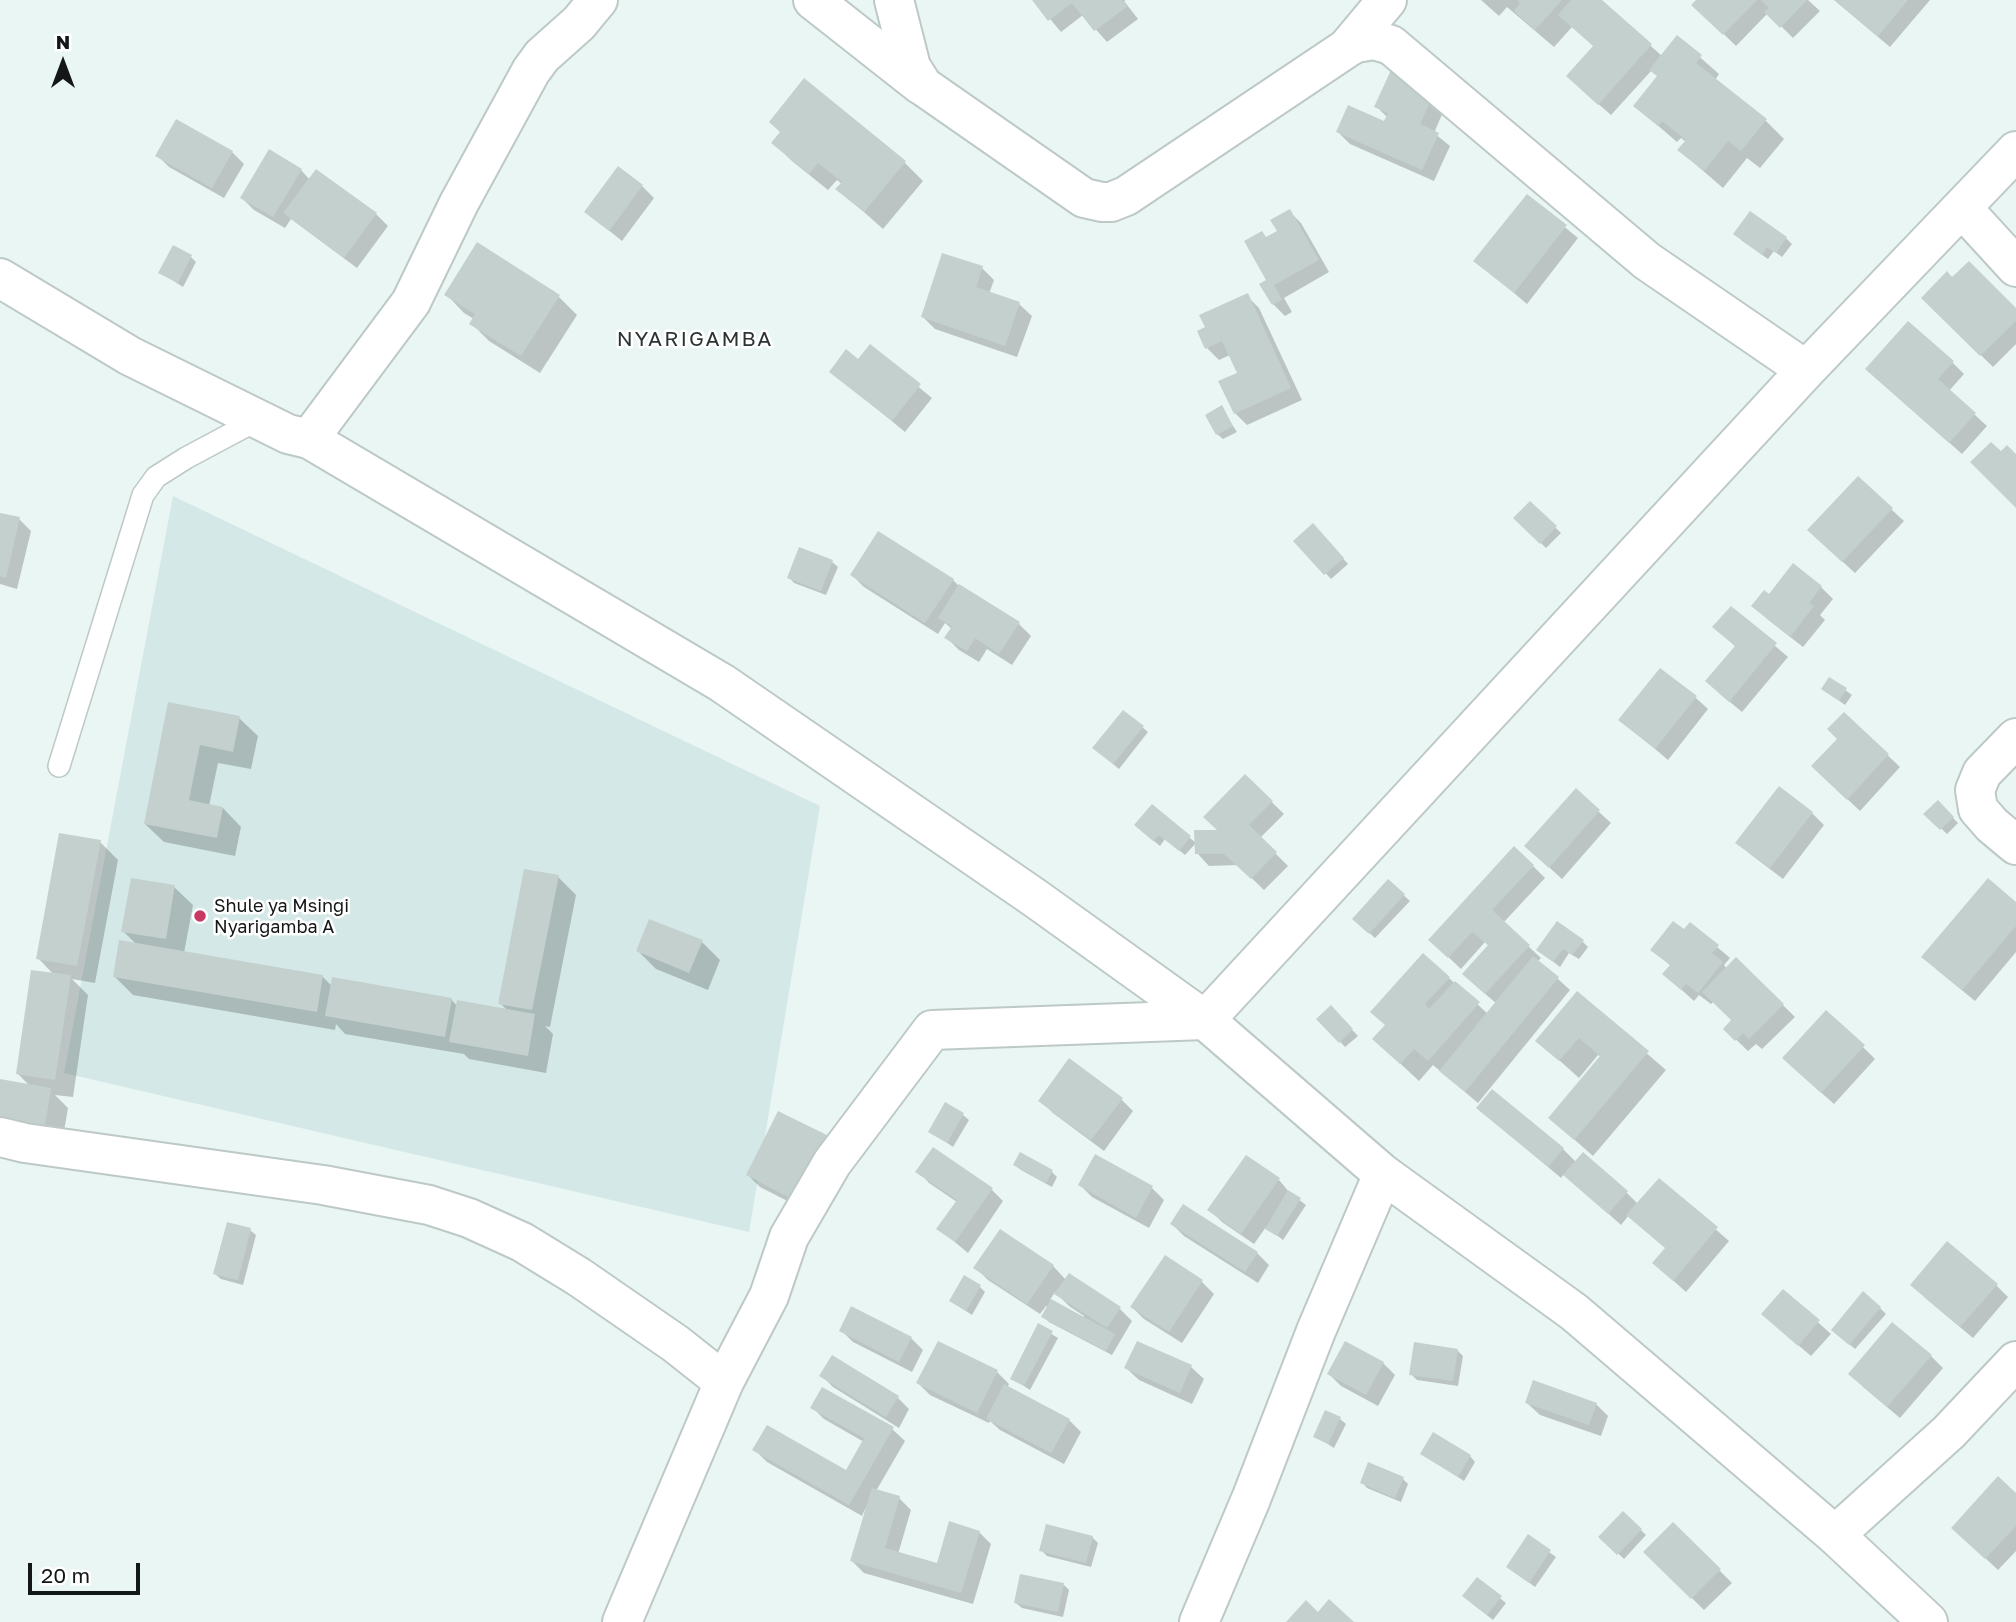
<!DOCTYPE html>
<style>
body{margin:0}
#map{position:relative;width:2016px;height:1622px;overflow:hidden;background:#eaf6f4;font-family:"Golos Text",sans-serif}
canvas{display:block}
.north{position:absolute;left:28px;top:28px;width:70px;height:70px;-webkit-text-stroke:5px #fff;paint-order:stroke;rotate:0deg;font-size:19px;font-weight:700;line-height:28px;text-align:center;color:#131716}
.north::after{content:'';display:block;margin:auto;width:24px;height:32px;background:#131716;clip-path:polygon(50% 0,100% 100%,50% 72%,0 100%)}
.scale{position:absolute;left:28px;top:1563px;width:112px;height:32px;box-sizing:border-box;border:4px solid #131716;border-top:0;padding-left:9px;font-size:21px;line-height:24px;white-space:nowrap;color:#131716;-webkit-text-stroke:5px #fff;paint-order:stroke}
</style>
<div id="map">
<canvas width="2016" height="1622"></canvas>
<div class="north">N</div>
<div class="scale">20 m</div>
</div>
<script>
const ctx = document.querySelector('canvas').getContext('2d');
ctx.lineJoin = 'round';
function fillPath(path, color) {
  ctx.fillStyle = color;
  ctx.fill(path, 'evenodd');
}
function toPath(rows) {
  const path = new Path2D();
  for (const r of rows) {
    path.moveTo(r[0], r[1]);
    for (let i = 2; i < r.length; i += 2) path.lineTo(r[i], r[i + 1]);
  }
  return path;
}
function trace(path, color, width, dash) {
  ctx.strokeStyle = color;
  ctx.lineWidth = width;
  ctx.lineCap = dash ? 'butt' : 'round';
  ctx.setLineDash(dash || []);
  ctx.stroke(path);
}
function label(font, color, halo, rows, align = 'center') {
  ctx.font = font + ' "Golos Text",sans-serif';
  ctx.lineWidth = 5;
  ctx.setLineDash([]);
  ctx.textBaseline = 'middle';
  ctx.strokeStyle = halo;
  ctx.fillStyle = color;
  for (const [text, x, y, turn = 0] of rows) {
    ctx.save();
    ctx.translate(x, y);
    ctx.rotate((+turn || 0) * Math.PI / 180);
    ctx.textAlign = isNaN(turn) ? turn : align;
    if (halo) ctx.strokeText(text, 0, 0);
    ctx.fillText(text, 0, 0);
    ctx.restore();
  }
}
fillPath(toPath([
 [173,496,820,806,749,1232,64,1073]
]), '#d4e9e7');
fillPath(toPath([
 [1034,0,1126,0,1124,1,1138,19,1107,42,1083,15,1061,32],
 [1481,0,1599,0,1662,56,1677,37,1719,74,1715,80,1766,121,1784,139,1760,168,1747,158,1723,188,1679,150,1686,142,1681,138,1677,142,1635,106,1659,77,1652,70,1611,115,1580,88,1595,47,1572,27,1554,47,1507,7,1499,16],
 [1699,0,1808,0,1820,11,1793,38,1768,13,1736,46,1694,5],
 [1834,0,1930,0,1890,47],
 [1391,72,1447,103,1434,133,1450,146,1434,181,1350,144,1338,132,1385,124,1388,118,1376,106],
 [805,81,905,163,923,181,883,229,838,189,842,184,837,180,828,190,792,161,773,143,782,133],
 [232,152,244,164,224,198,169,167,157,155],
 [301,170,310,180,376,214,388,226,357,268,291,219,285,228,254,210,242,198],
 [642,186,654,198,622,241,586,212],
 [1527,196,1578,238,1527,304,1476,261],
 [1289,211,1301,223,1329,272,1284,298,1292,312,1285,316,1273,304,1269,281,1267,239,1279,231],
 [1786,238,1792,244,1782,257,1774,251,1768,259,1741,240],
 [191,257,196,262,183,287,161,273],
 [982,268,994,280,989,294,1019,304,1032,316,1017,357,935,329,923,317],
 [1953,279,2016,311,2016,344,1993,367,1923,298],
 [446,294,559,297,577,315,540,373,489,341,471,323,474,319,464,313],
 [1247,296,1259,308,1302,400,1247,425,1235,413,1239,374,1230,355,1219,360,1207,348],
 [870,347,932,398,905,432,831,371,859,362],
 [1952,362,1964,374,1949,391,1987,426,1962,454,1880,381],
 [1221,408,1237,432,1223,439,1217,434],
 [1858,479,1904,521,1855,573,1821,542],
 [1530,503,1561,533,1546,548,1516,518],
 [0,514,19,519,31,531,17,589,0,584],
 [1313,526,1348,564,1331,579,1296,541],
 [832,562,838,567,826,595,794,583,789,577],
 [852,575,953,580,960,587,1019,624,1031,636,1012,665,987,649,979,662,959,650,947,638,952,629,945,623,938,634,864,587],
 [1821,587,1833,599,1820,615,1825,620,1803,647,1766,618],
 [1731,608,1788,657,1742,712,1719,693,1736,647,1715,627],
 [1830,679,1852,695,1845,705,1823,689],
 [1696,698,1708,709,1668,760,1621,720],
 [169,704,239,718,258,736,251,769,218,763,209,806,223,808,241,827,235,856,164,842,145,824],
 [1844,714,1900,767,1860,811,1825,778,1839,739],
 [1142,727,1148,732,1119,769,1094,748],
 [1245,776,1284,814,1260,838,1288,866,1264,890,1238,865,1209,866,1197,853,1221,832],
 [1576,791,1611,823,1562,879,1539,858],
 [1938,803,1958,823,1947,834,1926,814],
 [1152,807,1196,843,1185,855,1165,839,1160,846,1142,831],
 [1812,813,1824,825,1783,879,1750,854,1738,842],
 [100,842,118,860,95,983,72,979,88,995,73,1097,55,1095,68,1108,62,1143,0,1132,0,1081,30,1086,18,1074,54,975,38,958],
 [1533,866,1545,878,1503,923,1541,958,1538,961,1570,990,1478,1103,1433,1065,1419,1081,1374,1039,1449,978,1488,1014,1497,1004,1476,986,1489,946,1485,942,1461,969,1443,952],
 [558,877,576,895,550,1027,545,1026,553,1034,546,1073,469,1059,464,1054,345,1034,336,1024,335,1030,133,995,115,977,136,944,123,931,174,887,193,905,184,953,322,976,332,986,451,999,457,1006,508,1011,500,1003],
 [1388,881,1410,901,1375,938,1354,919],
 [2016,904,2016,952,1975,1001,1936,969],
 [1690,924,1730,958,1724,965,1727,969,1736,959,1795,1017,1762,1049,1756,1044,1748,1051,1725,1029,1734,1020,1714,1001,1711,1004,1699,995,1694,1001,1664,974,1671,966,1653,949,1684,932],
 [1582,941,1588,947,1579,959,1569,953,1560,967,1538,950],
 [702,942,720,960,708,990,656,969,638,951],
 [1578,994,1666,1070,1593,1156,1550,1118,1601,1057,1598,1055,1579,1078,1538,1041],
 [1331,1008,1358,1036,1345,1047,1319,1019],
 [1863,1047,1875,1059,1834,1104,1796,1070],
 [1121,1099,1133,1111,1104,1151,1053,1113,1041,1101],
 [1478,1108,1563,1149,1576,1162,1626,1192,1638,1204,1659,1180,1729,1241,1686,1292,1667,1275,1667,1249,1629,1215,1621,1225,1564,1174,1561,1178],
 [779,1114,813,1214,760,1187,748,1175],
 [963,1115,969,1120,953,1147,930,1131],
 [1096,1157,1152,1188,1164,1200,1149,1228,1092,1197,1080,1185],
 [1015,1165,1052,1172,1057,1177,1052,1187,1021,1170],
 [918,1171,991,1189,1003,1201,968,1253,939,1229,957,1202,929,1183],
 [1279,1180,1290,1193,1306,1205,1283,1240,1266,1227,1254,1244,1222,1222,1210,1210],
 [1172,1224,1257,1253,1269,1265,1258,1283,1184,1236],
 [250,1230,256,1235,243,1285,221,1279,215,1274],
 [1165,1258,1202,1282,1214,1294,1182,1343,1144,1319,1132,1307],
 [1053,1266,1066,1280,1069,1275,1120,1309,1132,1321,1112,1355,1049,1322,1043,1316,1048,1307,1046,1306,1040,1314,988,1280,976,1268],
 [1055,1292,1069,1306,1084,1316,1083,1318,1050,1300],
 [1996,1285,2008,1297,1973,1338,1924,1297],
 [980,1287,985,1292,972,1315,951,1301],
 [1783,1291,1831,1334,1811,1356,1776,1326],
 [1880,1308,1886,1314,1855,1349,1838,1335],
 [1039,1326,1058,1338,1030,1390,1012,1378],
 [841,1330,911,1338,923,1350,912,1372,853,1342],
 [1138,1343,1191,1367,1204,1379,1192,1404,1139,1380,1126,1368],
 [1457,1350,1463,1356,1458,1386,1417,1380,1411,1374],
 [1931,1356,1943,1368,1900,1418,1862,1386],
 [1383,1363,1395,1375,1378,1406,1341,1386,1329,1374],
 [997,1372,1009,1384,1007,1388,1069,1420,1081,1432,1064,1464,1000,1430,990,1421,989,1423,930,1395,918,1383],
 [821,1375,897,1397,909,1409,899,1428,833,1387],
 [1527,1403,1596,1404,1608,1416,1601,1436,1540,1415],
 [812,1407,892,1429,905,1441,876,1491,899,1498,911,1510,898,1554,938,1565,979,1532,991,1544,973,1604,864,1573,852,1561,866,1507,862,1516,767,1462,755,1450,847,1473,864,1442,824,1419],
 [1340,1419,1346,1424,1334,1448,1315,1436],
 [1422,1454,1470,1456,1475,1462,1464,1481],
 [1403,1479,1408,1484,1401,1502,1367,1488,1362,1482],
 [2016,1495,2016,1551,1998,1570,1965,1539],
 [1623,1513,1646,1535,1624,1559,1601,1537],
 [1673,1524,1732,1583,1704,1610,1645,1552],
 [1092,1537,1098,1543,1091,1567,1047,1556,1041,1550],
 [1528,1537,1556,1557,1535,1587,1508,1567],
 [1477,1580,1506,1603,1493,1620,1470,1602],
 [1064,1585,1069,1590,1063,1617,1022,1608,1016,1603]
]), '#0003');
fillPath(toPath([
 [1032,0,1122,0,1128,6,1094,31,1072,3,1048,21],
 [1517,0,1562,0,1535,30,1514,11,1520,3],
 [1571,0,1602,0,1652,44,1598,105,1566,76,1593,46,1558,15],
 [1696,0,1757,0,1723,35,1691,5],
 [1761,0,1807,0,1780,28,1764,12,1769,8],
 [1834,0,1908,0,1878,36],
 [1677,35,1702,55,1696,63,1767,119,1741,151,1728,141,1704,171,1677,150,1686,140,1662,121,1658,126,1633,106,1657,76,1649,70],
 [1391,70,1436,90,1420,124,1439,133,1422,170,1336,132,1348,105,1384,121,1388,113,1374,107],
 [804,78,906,161,864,212,835,189,842,182,818,163,809,174,771,143,780,132,769,122],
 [176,119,233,151,212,188,155,156],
 [269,149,302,169,273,217,240,198],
 [618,166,643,185,609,231,584,212],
 [316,169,377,213,344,258,283,213],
 [1527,194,1567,225,1514,293,1473,261],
 [1290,209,1319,260,1274,285,1282,300,1272,305,1259,284,1266,280,1244,241,1262,231,1266,237,1277,231,1270,220],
 [1750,211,1787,237,1776,253,1767,247,1762,255,1733,234],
 [477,242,560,295,521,356,469,324,475,314,444,295],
 [173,245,192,255,178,283,158,273],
 [942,253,983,266,976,287,1020,302,1005,346,921,317],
 [1969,261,2016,308,2016,321,1980,356,1921,298,1947,271,1952,277],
 [1248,293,1291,388,1234,414,1218,381,1237,373,1222,341,1205,349,1197,331,1205,327,1199,315],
 [1908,321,1954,361,1938,379,1976,413,1949,443,1865,369],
 [870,344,921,384,892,421,829,372,846,349,858,359],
 [1222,405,1233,426,1216,435,1205,415],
 [1991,442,2001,451,2007,445,2016,454,2016,508,1970,462],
 [1858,476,1893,508,1842,562,1807,530],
 [1530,501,1557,526,1540,544,1513,518],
 [0,513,20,517,6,578,0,576],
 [1313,523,1344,558,1324,575,1293,541],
 [878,531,954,579,925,623,850,575],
 [799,547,833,560,821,591,787,578],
 [1793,563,1822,586,1809,603,1814,606,1790,637,1751,606,1764,590,1769,594],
 [959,584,1020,622,999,654,975,638,967,651,944,638,952,626,938,618],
 [1731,606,1777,643,1729,702,1705,681,1735,646,1712,627],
 [1660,668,1697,696,1655,749,1618,720],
 [1829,677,1847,688,1839,701,1821,689],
 [168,702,240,716,233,752,200,745,189,800,223,807,217,838,144,824],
 [1123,710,1144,726,1113,764,1092,748],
 [1844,712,1889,754,1847,800,1811,766,1837,739,1827,729],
 [1245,774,1273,801,1249,825,1277,852,1251,879,1224,854,1195,854,1194,830,1217,830,1203,817],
 [1779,786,1813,812,1770,868,1735,843],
 [1576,788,1600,810,1549,868,1524,846],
 [1938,800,1954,817,1940,830,1923,814],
 [1152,804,1191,836,1179,851,1159,835,1153,841,1134,825],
 [59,833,101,840,77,966,36,959],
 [1514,846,1534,865,1492,910,1530,945,1485,994,1462,974,1488,945,1472,932,1448,958,1428,940],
 [524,869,559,875,532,1010,498,1004],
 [131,878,175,885,166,939,121,932],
 [1988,878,2016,902,2016,926,1962,990,1921,957],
 [1388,879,1405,894,1369,934,1352,919],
 [649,919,703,940,689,973,636,951],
 [1557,921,1584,940,1572,955,1563,949,1553,962,1536,950],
 [1673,921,1684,929,1690,922,1719,945,1712,953,1723,962,1698,993,1686,984,1681,990,1662,974,1670,965,1650,950],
 [119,940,323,975,317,1012,113,977],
 [1423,953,1450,977,1425,1004,1429,1009,1455,981,1480,1002,1428,1061,1414,1049,1400,1064,1372,1039,1385,1025,1370,1012],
 [1533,956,1559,977,1465,1092,1439,1071],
 [1736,957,1784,1004,1749,1039,1743,1033,1735,1041,1723,1029,1731,1020,1702,992],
 [31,970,71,975,55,1080,16,1074],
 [332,977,452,998,445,1037,325,1016],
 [1577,991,1649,1051,1574,1140,1548,1118,1600,1056,1579,1038,1559,1061,1535,1041],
 [457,1000,535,1014,528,1056,449,1042],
 [1331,1005,1353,1029,1339,1043,1316,1019],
 [1826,1010,1865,1045,1821,1093,1782,1058],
 [1069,1058,1123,1098,1091,1140,1038,1101],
 [0,1079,51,1088,45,1125,0,1118],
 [1492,1089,1564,1148,1548,1167,1476,1108],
 [945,1102,964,1113,947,1143,928,1132],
 [778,1111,833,1138,800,1203,746,1175],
 [933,1147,993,1188,955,1242,936,1229,957,1200,915,1172],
 [1020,1152,1053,1170,1046,1183,1013,1165],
 [1583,1152,1628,1191,1608,1214,1563,1175],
 [1095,1154,1153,1186,1136,1218,1078,1185],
 [1246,1155,1280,1178,1241,1234,1207,1210],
 [1659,1178,1718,1227,1673,1281,1652,1263,1665,1248,1626,1215],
 [1288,1190,1301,1198,1277,1236,1265,1229],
 [1183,1204,1258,1252,1245,1272,1170,1224],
 [227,1222,251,1228,238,1280,213,1274],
 [1000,1229,1054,1265,1027,1304,973,1268],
 [1947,1241,1998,1284,1960,1327,1910,1285],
 [1165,1255,1203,1280,1169,1332,1130,1307],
 [1069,1273,1121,1307,1107,1328,1054,1294],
 [964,1275,981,1285,966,1311,949,1301],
 [1783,1289,1820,1320,1798,1346,1761,1314],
 [1863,1291,1881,1307,1849,1345,1831,1330],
 [1051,1299,1115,1334,1106,1351,1041,1317],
 [851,1306,912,1337,899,1362,839,1331],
 [1892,1322,1932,1355,1887,1407,1848,1374],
 [1038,1323,1053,1331,1024,1386,1010,1379],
 [938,1341,998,1370,977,1413,916,1383],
 [1137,1341,1192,1365,1180,1393,1124,1368],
 [1345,1341,1384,1362,1366,1395,1327,1374],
 [1414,1342,1458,1349,1453,1381,1409,1375],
 [832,1355,899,1396,886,1417,819,1376],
 [1533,1380,1597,1403,1589,1425,1525,1403],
 [1004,1384,1070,1419,1051,1453,986,1419],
 [822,1387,894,1427,849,1505,752,1450,767,1425,846,1470,864,1438,810,1408],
 [1325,1410,1341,1417,1328,1444,1313,1437],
 [1433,1432,1471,1455,1458,1477,1420,1454],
 [1368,1462,1404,1477,1395,1498,1360,1483],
 [1998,1476,2016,1493,2016,1526,1985,1559,1951,1528],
 [872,1488,900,1496,885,1548,937,1563,949,1521,980,1531,961,1593,850,1561],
 [1623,1511,1642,1529,1617,1555,1598,1537],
 [1673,1522,1721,1569,1691,1599,1643,1552],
 [1046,1524,1093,1536,1086,1563,1039,1551],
 [1528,1534,1551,1550,1529,1583,1506,1567],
 [1020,1574,1064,1583,1058,1612,1014,1603],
 [1477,1577,1502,1596,1487,1615,1462,1596],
 [1329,1599,1354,1622,1286,1622,1306,1600,1318,1612]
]), '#c4d0ce');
const service = toPath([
 [59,766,143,495,156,477,186,458,259,419]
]);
const minor = toPath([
 [813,0,921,85],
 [894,0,911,67,923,86,1084,198,1102,202,1111,202,1126,196,1347,48,1356,43,1374,40,1391,45,1647,261,1806,370],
 [1347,48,1387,0],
 [1962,208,2016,267],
 [309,439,411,302,459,203,531,71,542,56,579,23,598,0],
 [2016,738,1982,773,1975,790,1978,809,1992,825,2016,845],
 [0,1137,25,1143,323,1185,429,1205,469,1218,522,1242,579,1277,676,1344,724,1382],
 [1835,1535,1949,1432,2016,1361],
 [622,1622,724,1382,769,1296,789,1237,832,1163,932,1030,1205,1020,1806,370,2016,151],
 [1199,1622,1251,1499,1316,1331,1383,1174]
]);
const tertiary = toPath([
 [0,278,130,356,288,434,309,439,722,683,1035,898,1205,1020,1383,1174,1574,1312,1835,1535,1928,1622]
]);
trace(service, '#bdc9c7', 24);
trace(minor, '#bdc9c7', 42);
trace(tertiary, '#bdc9c7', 42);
trace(service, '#fff', 21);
trace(minor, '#fff', 38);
trace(tertiary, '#fff', 38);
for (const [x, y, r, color] of [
 [200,916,7,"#c73963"]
]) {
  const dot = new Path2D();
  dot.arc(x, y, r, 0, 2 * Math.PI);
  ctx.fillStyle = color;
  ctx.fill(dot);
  trace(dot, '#fff', 2.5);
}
label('18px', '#131716', '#fff', [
 ["Shule ya Msingi",214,906],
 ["Nyarigamba A",214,927]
], 'left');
ctx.letterSpacing = '2px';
label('21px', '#2b3433', '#fff', [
 ["NYARIGAMBA",695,339]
]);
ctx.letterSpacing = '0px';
</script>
